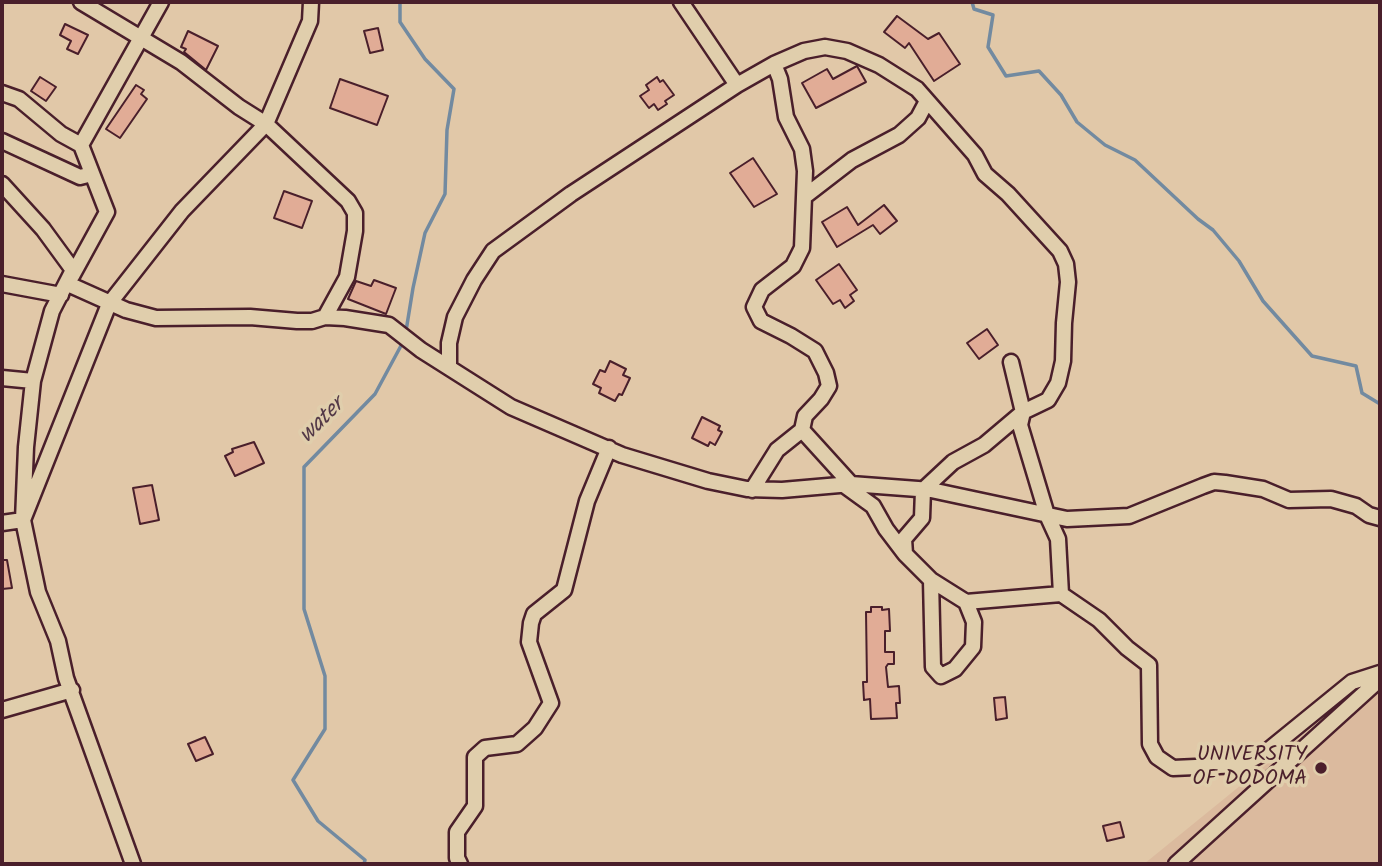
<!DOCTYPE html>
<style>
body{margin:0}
#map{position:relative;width:1382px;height:866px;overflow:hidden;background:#e1c8a8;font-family:Kalam,sans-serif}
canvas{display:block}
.frame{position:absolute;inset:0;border:4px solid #4a1f2b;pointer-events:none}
</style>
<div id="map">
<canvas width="1382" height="866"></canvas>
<div class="frame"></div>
</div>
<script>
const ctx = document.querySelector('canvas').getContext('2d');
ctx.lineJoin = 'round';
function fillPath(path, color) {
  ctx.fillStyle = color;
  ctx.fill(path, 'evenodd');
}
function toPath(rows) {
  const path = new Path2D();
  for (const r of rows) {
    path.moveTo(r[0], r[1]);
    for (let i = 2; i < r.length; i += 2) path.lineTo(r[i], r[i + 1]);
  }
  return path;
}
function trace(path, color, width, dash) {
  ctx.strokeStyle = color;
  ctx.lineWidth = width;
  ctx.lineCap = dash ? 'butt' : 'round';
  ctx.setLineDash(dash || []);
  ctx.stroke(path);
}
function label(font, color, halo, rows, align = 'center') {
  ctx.font = font + ' Kalam,sans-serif';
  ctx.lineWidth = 7;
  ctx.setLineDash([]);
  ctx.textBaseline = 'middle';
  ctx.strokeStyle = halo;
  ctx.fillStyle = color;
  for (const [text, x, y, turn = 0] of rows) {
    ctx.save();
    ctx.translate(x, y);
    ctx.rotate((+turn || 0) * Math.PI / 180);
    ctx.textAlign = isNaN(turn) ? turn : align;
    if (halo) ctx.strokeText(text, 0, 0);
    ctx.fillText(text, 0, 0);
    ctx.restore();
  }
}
fillPath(toPath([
 [1380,672,1380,864,1144,864]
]), '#dbba9e');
trace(toPath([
 [400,2,400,22,425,59,454,89,447,130,445,194,425,233,413,288,406,331],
 [972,2,974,9,993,15,988,47,1006,76,1039,71,1061,95,1077,122,1105,145,1135,160,1198,219,1213,230,1239,261,1263,301,1312,356,1356,366,1362,393,1380,404],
 [364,864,365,860,318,821,293,780,325,729,325,676,304,609,304,467,375,394,403,342]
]), '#728aa0', 3.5);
const building = toPath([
 [897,16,928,39,939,33,960,64,934,81,909,43,905,48,884,32,897,16],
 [65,24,88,35,78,54,67,49,71,41,60,35,65,24],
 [378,28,383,50,370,53,364,31,378,28],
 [188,31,218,46,206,70,184,52,186,49,181,47,188,31],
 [857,66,866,82,816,108,802,83,827,69,833,79,857,66],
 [40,77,56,87,46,101,31,91,40,77],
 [657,77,660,82,663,80,674,95,665,101,667,104,658,110,654,104,649,108,640,96,649,90,646,85,657,77],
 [340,79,388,96,377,125,330,108,340,79],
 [136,85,144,90,141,94,147,99,120,138,106,129,136,85],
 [753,158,777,194,754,207,730,173,753,158],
 [284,191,312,201,302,228,274,218,284,191],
 [884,205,897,221,880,234,873,225,837,247,822,222,847,207,858,225,884,205],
 [839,264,857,290,850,295,854,301,845,308,840,300,833,304,816,280,839,264],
 [374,280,396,288,386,314,348,299,356,281,371,286,374,280],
 [987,329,998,345,979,359,967,343,987,329],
 [610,361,626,369,623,375,630,378,622,395,619,394,615,401,599,393,601,388,593,384,600,370,605,372,610,361],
 [702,417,720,426,718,430,722,432,715,445,710,442,708,446,692,438,702,417],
 [254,442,264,463,235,476,225,456,233,452,232,449,254,442],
 [152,485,159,520,140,524,133,488,152,485],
 [2,560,7,560,12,588,2,589,2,560],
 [871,607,882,607,882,610,889,609,890,631,885,631,885,652,894,652,894,664,888,664,886,667,888,687,899,686,900,703,896,703,897,718,871,719,870,699,864,700,863,682,867,682,866,612,871,612,871,607],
 [1005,697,1007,718,996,720,994,698,1005,697],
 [205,737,213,754,196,761,188,744,205,737],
 [1120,822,1124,837,1107,841,1103,826,1120,822]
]);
fillPath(building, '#e1ac96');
trace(building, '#4a1f2b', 2);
const street = toPath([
 [81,2,181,62,239,107,266,124,310,21,311,2],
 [774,64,780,79,786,117,802,149,805,171,802,248,793,266,762,290,754,307,761,321,791,336,815,351,826,373,829,386,821,399,805,416,802,430,851,484,931,490,1067,519,1129,516,1203,486,1214,482,1225,483,1263,489,1289,500,1331,499,1356,506,1369,515,1380,518],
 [737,85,774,64,804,51,825,47,847,51,879,65,917,89,975,155,985,174,1008,194,1060,251,1066,264,1068,282,1064,323,1063,361,1058,383,1048,400,1023,412,984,445,953,462,923,490,922,518,904,539,905,554,931,580,966,602,1061,594],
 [2,93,19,99,61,134,81,145,107,212,72,276],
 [2,141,80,177,92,174],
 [81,145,161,2],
 [2,184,43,229,73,270,52,311,33,381,26,447,23,520,38,592,58,641,66,678,133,864],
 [804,197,852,160,899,135,918,118,927,101],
 [2,284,61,295],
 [68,284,126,310,156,318,250,317,297,321,312,321,325,317,345,318,389,325,421,350,511,407,622,455,708,481,747,489,782,490,851,484],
 [1011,362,1023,412,1020,425,1047,515,1058,539,1061,594,1099,620,1127,648,1149,665,1150,744,1157,757,1173,768,1241,765,1266,752,1352,682,1380,673],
 [449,366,449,343,455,317,474,280,493,251,571,194,737,85,681,2],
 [2,378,33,381],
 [844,485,873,506,886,529,905,554],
 [752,490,777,450,802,430],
 [2,523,23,520,109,304,182,211,266,124,348,201,355,213,355,231,347,277,325,317],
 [931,580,933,667,941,676,955,669,973,647,974,622,966,602],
 [2,710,72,690],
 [460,864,457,858,457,832,475,806,475,757,485,748,517,744,535,728,551,703,529,642,531,623,534,614,564,590,587,501,609,448],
 [1176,864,1380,679]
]);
trace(street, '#4a1f2b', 19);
trace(street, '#e0ceac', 14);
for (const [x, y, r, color] of [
 [1321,768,7,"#4a1f2b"]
]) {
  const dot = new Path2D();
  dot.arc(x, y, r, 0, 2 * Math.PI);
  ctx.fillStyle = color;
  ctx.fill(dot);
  trace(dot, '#e0ceac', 2.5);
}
label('21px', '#4a1f2b', '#e0ceac', [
 ["UNIVERSITY",1307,756],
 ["OF DODOMA",1307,780]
], 'right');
label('italic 23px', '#543a48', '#e0ceac', [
 ["water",323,422,-45]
]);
</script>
